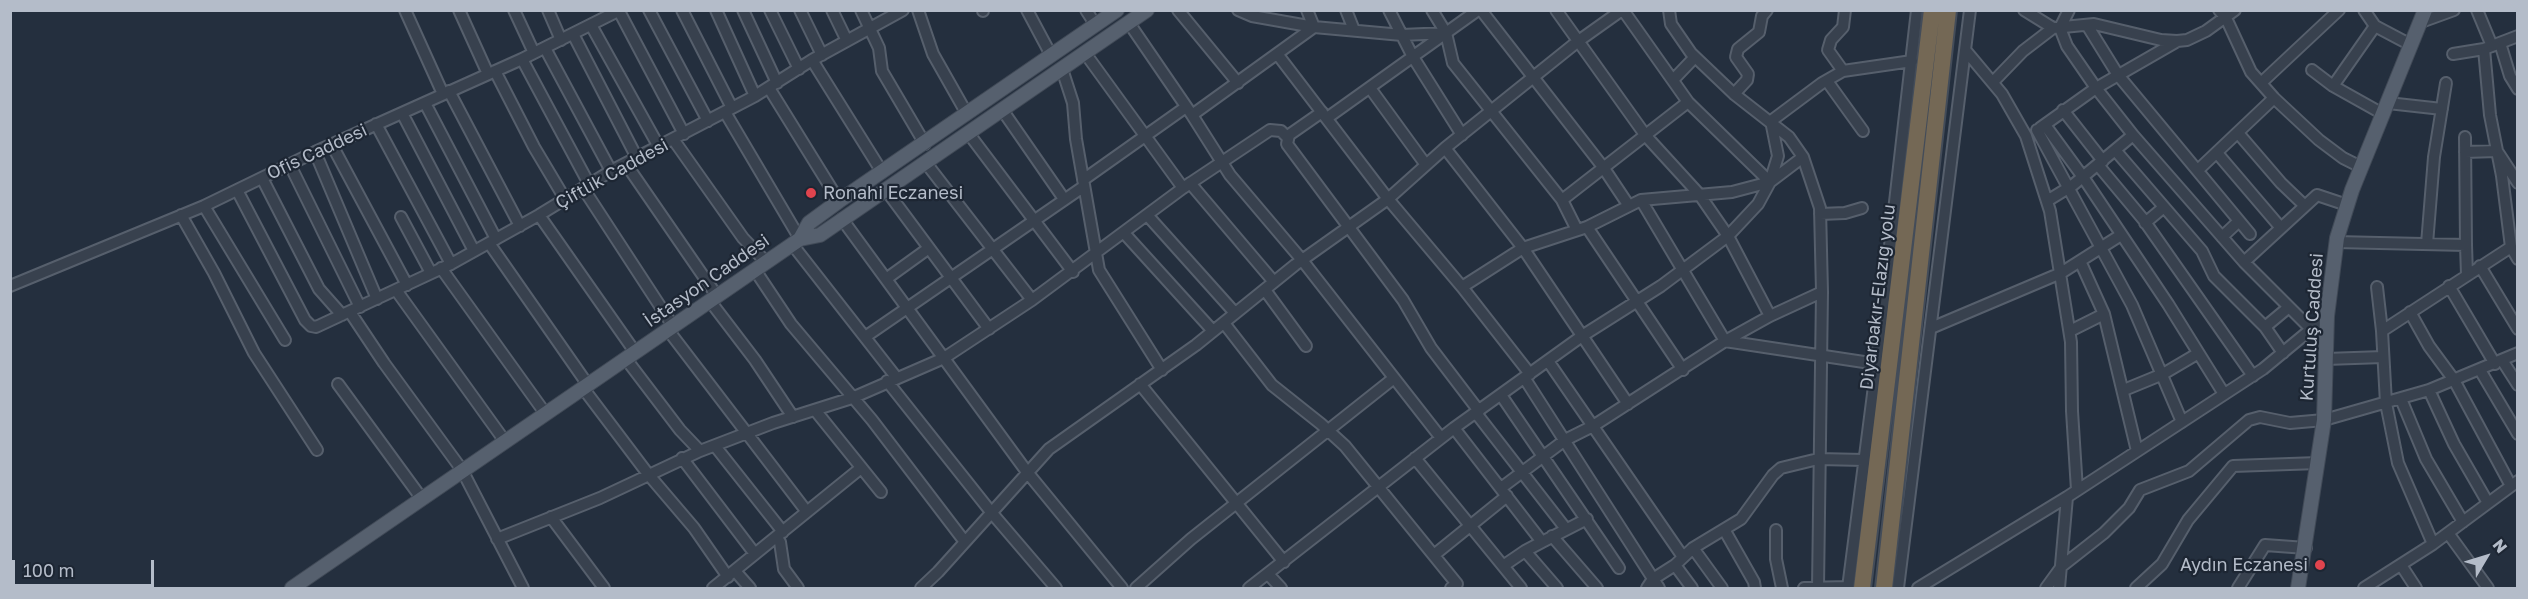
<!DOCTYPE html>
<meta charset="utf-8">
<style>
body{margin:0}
#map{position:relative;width:2528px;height:599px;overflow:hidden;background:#242f3e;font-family:"Golos Text",sans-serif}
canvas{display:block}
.frame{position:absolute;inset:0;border:12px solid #b4bcc9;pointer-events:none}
.north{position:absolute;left:2456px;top:527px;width:60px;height:60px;-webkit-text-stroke:4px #1d2633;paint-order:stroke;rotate:52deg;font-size:16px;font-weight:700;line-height:24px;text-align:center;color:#b4bcc9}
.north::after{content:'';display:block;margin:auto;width:21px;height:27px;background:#b4bcc9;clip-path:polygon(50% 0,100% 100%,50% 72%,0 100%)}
.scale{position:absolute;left:12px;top:560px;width:142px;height:27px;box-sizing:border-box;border:3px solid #b4bcc9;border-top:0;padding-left:8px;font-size:18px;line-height:21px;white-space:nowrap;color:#b4bcc9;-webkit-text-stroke:4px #1d2633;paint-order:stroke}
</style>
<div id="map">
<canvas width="2528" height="599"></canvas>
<div class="frame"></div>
<div class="north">N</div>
<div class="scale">100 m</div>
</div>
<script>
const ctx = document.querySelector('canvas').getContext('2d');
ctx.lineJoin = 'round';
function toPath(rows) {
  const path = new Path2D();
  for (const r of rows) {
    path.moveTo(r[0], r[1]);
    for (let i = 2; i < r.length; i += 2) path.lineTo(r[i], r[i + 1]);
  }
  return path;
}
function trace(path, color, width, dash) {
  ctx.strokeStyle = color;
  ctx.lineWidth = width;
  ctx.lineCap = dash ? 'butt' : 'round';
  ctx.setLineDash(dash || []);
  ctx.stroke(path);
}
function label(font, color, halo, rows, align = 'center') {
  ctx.font = font + ' "Golos Text",sans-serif';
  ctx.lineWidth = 4.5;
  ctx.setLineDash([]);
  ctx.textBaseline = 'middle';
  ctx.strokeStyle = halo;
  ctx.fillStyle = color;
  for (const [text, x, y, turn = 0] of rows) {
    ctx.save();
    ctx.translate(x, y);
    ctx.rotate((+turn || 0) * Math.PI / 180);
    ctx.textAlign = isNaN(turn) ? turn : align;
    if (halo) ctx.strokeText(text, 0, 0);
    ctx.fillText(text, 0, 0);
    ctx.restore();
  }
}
const minor = toPath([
 [405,10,443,94],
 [459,10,488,74],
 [514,10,534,53],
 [548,10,561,40],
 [649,10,708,121],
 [682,10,732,108],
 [716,10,755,96],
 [743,10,777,83],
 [770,10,799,69],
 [800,10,822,55],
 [832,10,847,41],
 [861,10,879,48,882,71,925,144],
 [918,10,933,54,967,114],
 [983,10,983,11],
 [1027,10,1051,55],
 [1086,10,1095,24],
 [1178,10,1238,83],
 [1238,10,1252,16,1314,27,1402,35,1446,33],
 [1346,10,1354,30],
 [1389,10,1413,57,1462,135],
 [1432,10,1446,33,1453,63,1562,200,1577,230],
 [1481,10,1603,167,1629,206],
 [1556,10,1646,136,1699,194,1728,236,1770,316],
 [1623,10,1688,102,1770,182],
 [1669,10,1671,24,1691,53,1734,94,1789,137,1803,157,1820,208,1822,292,1818,588],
 [2024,10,2053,28],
 [2069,10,2060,28,2067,46,2096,88,2133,135,2244,262,2311,329],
 [2219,10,2226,18,2251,72,2274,98,2319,140,2343,158,2361,167],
 [2364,10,2375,26,2411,45],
 [2477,10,2492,46],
 [619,11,684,134],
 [2421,22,2454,10],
 [1129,23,1192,115,1230,175,1302,260,1441,438],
 [591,25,659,147],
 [2087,25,2118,75,2250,234],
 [2375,26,2333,86,2383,114],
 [573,34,637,158],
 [2500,43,2510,76,2518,89],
 [545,48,611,171],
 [1966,51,2002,94,2026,136,2050,211,2071,342,2072,411,2077,490],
 [1085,53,1183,188],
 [2453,54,2484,49,2518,36],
 [1278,55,1388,199,1462,287,1530,374],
 [522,59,589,184],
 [812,60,882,172],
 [1062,69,1073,103,1076,139,1099,270,1162,370],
 [2312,70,2333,86],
 [495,71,534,147,565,199],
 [1843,71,1828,50,1831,40,1843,27,1845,10],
 [1673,80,1695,57],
 [1827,81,1863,131],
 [1993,82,2023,51,2053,28,2094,24,2161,40,2177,41,2187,40,2206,31,2235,10],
 [2261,83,2339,10],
 [769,88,839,201],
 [1370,88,1426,165],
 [449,91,520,226],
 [1734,94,1747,80,1748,74,1736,57,1738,49,1759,32,1762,16,1767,10],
 [425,103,496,239],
 [2388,103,2442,109],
 [2063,110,2103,161],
 [1003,111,1064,199],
 [725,112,800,239],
 [1322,112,1289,135,1287,144,1403,300,1431,348,1479,411],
 [402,113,474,251],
 [1192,115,1314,27,1307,10],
 [1327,118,1478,10],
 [1771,121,1822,83,1843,71,1912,61],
 [376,124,451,264],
 [2045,125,2083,177,2168,304,2224,394],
 [2040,128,2096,88,2176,42],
 [2037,130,2132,305,2182,422],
 [2238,133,2281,183,2305,206],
 [969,134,1073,272],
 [673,139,743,238,766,262],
 [332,145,407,285],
 [1445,148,1523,248,1628,404],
 [2115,150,2202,251,2214,276,2265,327,2283,353],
 [315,152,377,299],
 [2465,152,2497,151,2518,183],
 [2217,153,2281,228],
 [926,163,1032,300],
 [626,164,717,296],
 [290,165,360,307],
 [2098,165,2143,219,2253,376],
 [2198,170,2274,98],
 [262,178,319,289,342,315],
 [1083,180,1186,107],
 [1190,183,1274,282],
 [583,188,673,326],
 [237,190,305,320,311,326,316,327,451,264,539,215,611,171,755,96,812,60,903,10],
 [886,190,989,329],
 [1562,200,1688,102],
 [1641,200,1725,341,1877,364],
 [2047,201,2073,185,2133,135],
 [204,206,285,340],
 [1820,214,1845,213,1862,208],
 [181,215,214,273,254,353,317,450],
 [539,215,635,352],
 [1148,216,1235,313],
 [401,217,431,273],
 [842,219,1027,472,1122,588],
 [2145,223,2164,207],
 [1587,227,1683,370],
 [1124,233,1213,331],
 [2222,237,2239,221],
 [2336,242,2466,245,2465,137],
 [489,243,588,385],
 [792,244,896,377],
 [2427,244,2434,157,2446,83],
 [2466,245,2467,275],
 [2511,247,2518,259],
 [2080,261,2104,314,2137,451],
 [2244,262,2317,195,2347,205],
 [2480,266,2518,329],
 [441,268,545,413],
 [755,270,791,324,872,420,965,542],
 [886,279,929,248],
 [10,286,204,206,315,152,522,59,620,10],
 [2449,286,2495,364],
 [1462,287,1523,248,1587,227,1641,200,1732,192,1770,182,1803,157],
 [2377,287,2382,331,2511,247,2502,176,2490,115,2484,49],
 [396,290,504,440],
 [1265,290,1306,346],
 [710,301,755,360,793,417],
 [350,312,384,363,462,470,523,588],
 [2410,312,2429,346,2454,380,2511,486],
 [1224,323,1272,385,1321,424,1345,446,1457,584,1451,588],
 [2265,327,2289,307],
 [1931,328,2061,273,2121,235],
 [668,330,807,512],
 [2070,331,2104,314],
 [2382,331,2386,403,2398,463,2433,544],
 [865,337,1083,187],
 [626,359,680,430,700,451],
 [2326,359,2383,357],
 [2502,360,2518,385],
 [1548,361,1683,557],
 [2480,370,2518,434],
 [1525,379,1659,588],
 [887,381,991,512,1056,588],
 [338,384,422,499],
 [1140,384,1284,562],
 [583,388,648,474,694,528,728,577],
 [2124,390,2163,374,2197,354],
 [2429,390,2454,444,2488,503],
 [1501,395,1619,568],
 [2401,399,2426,459,2463,522],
 [815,410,881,492],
 [1476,413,1566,529],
 [1454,428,1542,542,1587,519],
 [715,446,783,532],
 [682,458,755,554],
 [1415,458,1521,588],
 [1501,488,1565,440,1593,426,1725,341,1770,316,1822,292],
 [551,517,604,588],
 [1776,530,1776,559,1782,588],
 [1725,531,1754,582,1755,588],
 [2448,533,2488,588],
 [1552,536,1597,588],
 [776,537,780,542,784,569,798,588],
 [497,539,600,498,700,451,773,423,852,398,944,358,1032,300,1183,188,1270,130,1281,131,1287,137],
 [1693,548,1722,588],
 [1525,551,1557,588],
 [1434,555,1507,496],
 [1675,565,1692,588],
 [2401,565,2416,588],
 [1503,566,1525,551,1542,542],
 [735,571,750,588],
 [1268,574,1281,588],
 [713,588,861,468],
 [921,588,938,572,1049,449,1196,345,1295,265,1388,199,1445,148,1577,42,1622,10],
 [1136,588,1191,539,1394,378],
 [1249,588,1454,428,1582,336,1661,286,1728,236,1758,204,1770,182,1778,156,1771,121],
 [1647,588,1653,579,1675,565,1693,548,1741,519,1773,475,1781,468,1818,459,1864,460],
 [1804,588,1848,587],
 [1848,588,1873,394,1917,10],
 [1898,588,1970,10],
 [1918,588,2067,497,2263,369,2327,316],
 [2046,588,2062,566,2104,533,2129,508,2140,490,2189,471,2249,420,2260,417,2290,423,2324,420,2429,390,2518,353],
 [2059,588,2067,497],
 [2136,588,2162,564,2188,520,2233,466,2318,463],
 [2238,588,2265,545,2306,548],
 [2364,588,2433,544,2518,481]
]);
const major = toPath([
 [800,239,809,223,839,201,1117,10],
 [292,588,800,239,820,235,1147,10],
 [2298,588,2324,420,2327,316,2337,238,2352,190,2425,10]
]);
const highway = toPath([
 [1862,588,1932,10],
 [1884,588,1948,10]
]);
trace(minor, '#565f6c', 14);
trace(major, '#414a57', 16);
trace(highway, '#434c59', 20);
trace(minor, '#38414e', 10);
trace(major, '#56606e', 14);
trace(highway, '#746855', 16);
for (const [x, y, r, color] of [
 [811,193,6,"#e0444e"],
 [2320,565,6,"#e0444e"]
]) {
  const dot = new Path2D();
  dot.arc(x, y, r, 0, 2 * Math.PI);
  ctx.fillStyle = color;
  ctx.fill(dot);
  trace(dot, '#1d2633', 2);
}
label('18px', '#b4bcc9', '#1d2633', [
 ["Ofis Caddesi",317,152,-25],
 ["Çiftlik Caddesi",612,174,-29],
 ["İstasyon Caddesi",707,281,-35],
 ["Diyarbakır-Elazığ yolu",1878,297,-83],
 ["Kurtuluş Caddesi",2312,327,-86]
]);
label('18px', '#b4bcc9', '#1d2633', [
 ["Ronahi Eczanesi",823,193],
 ["Aydın Eczanesi",2308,565,"right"]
], 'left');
</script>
